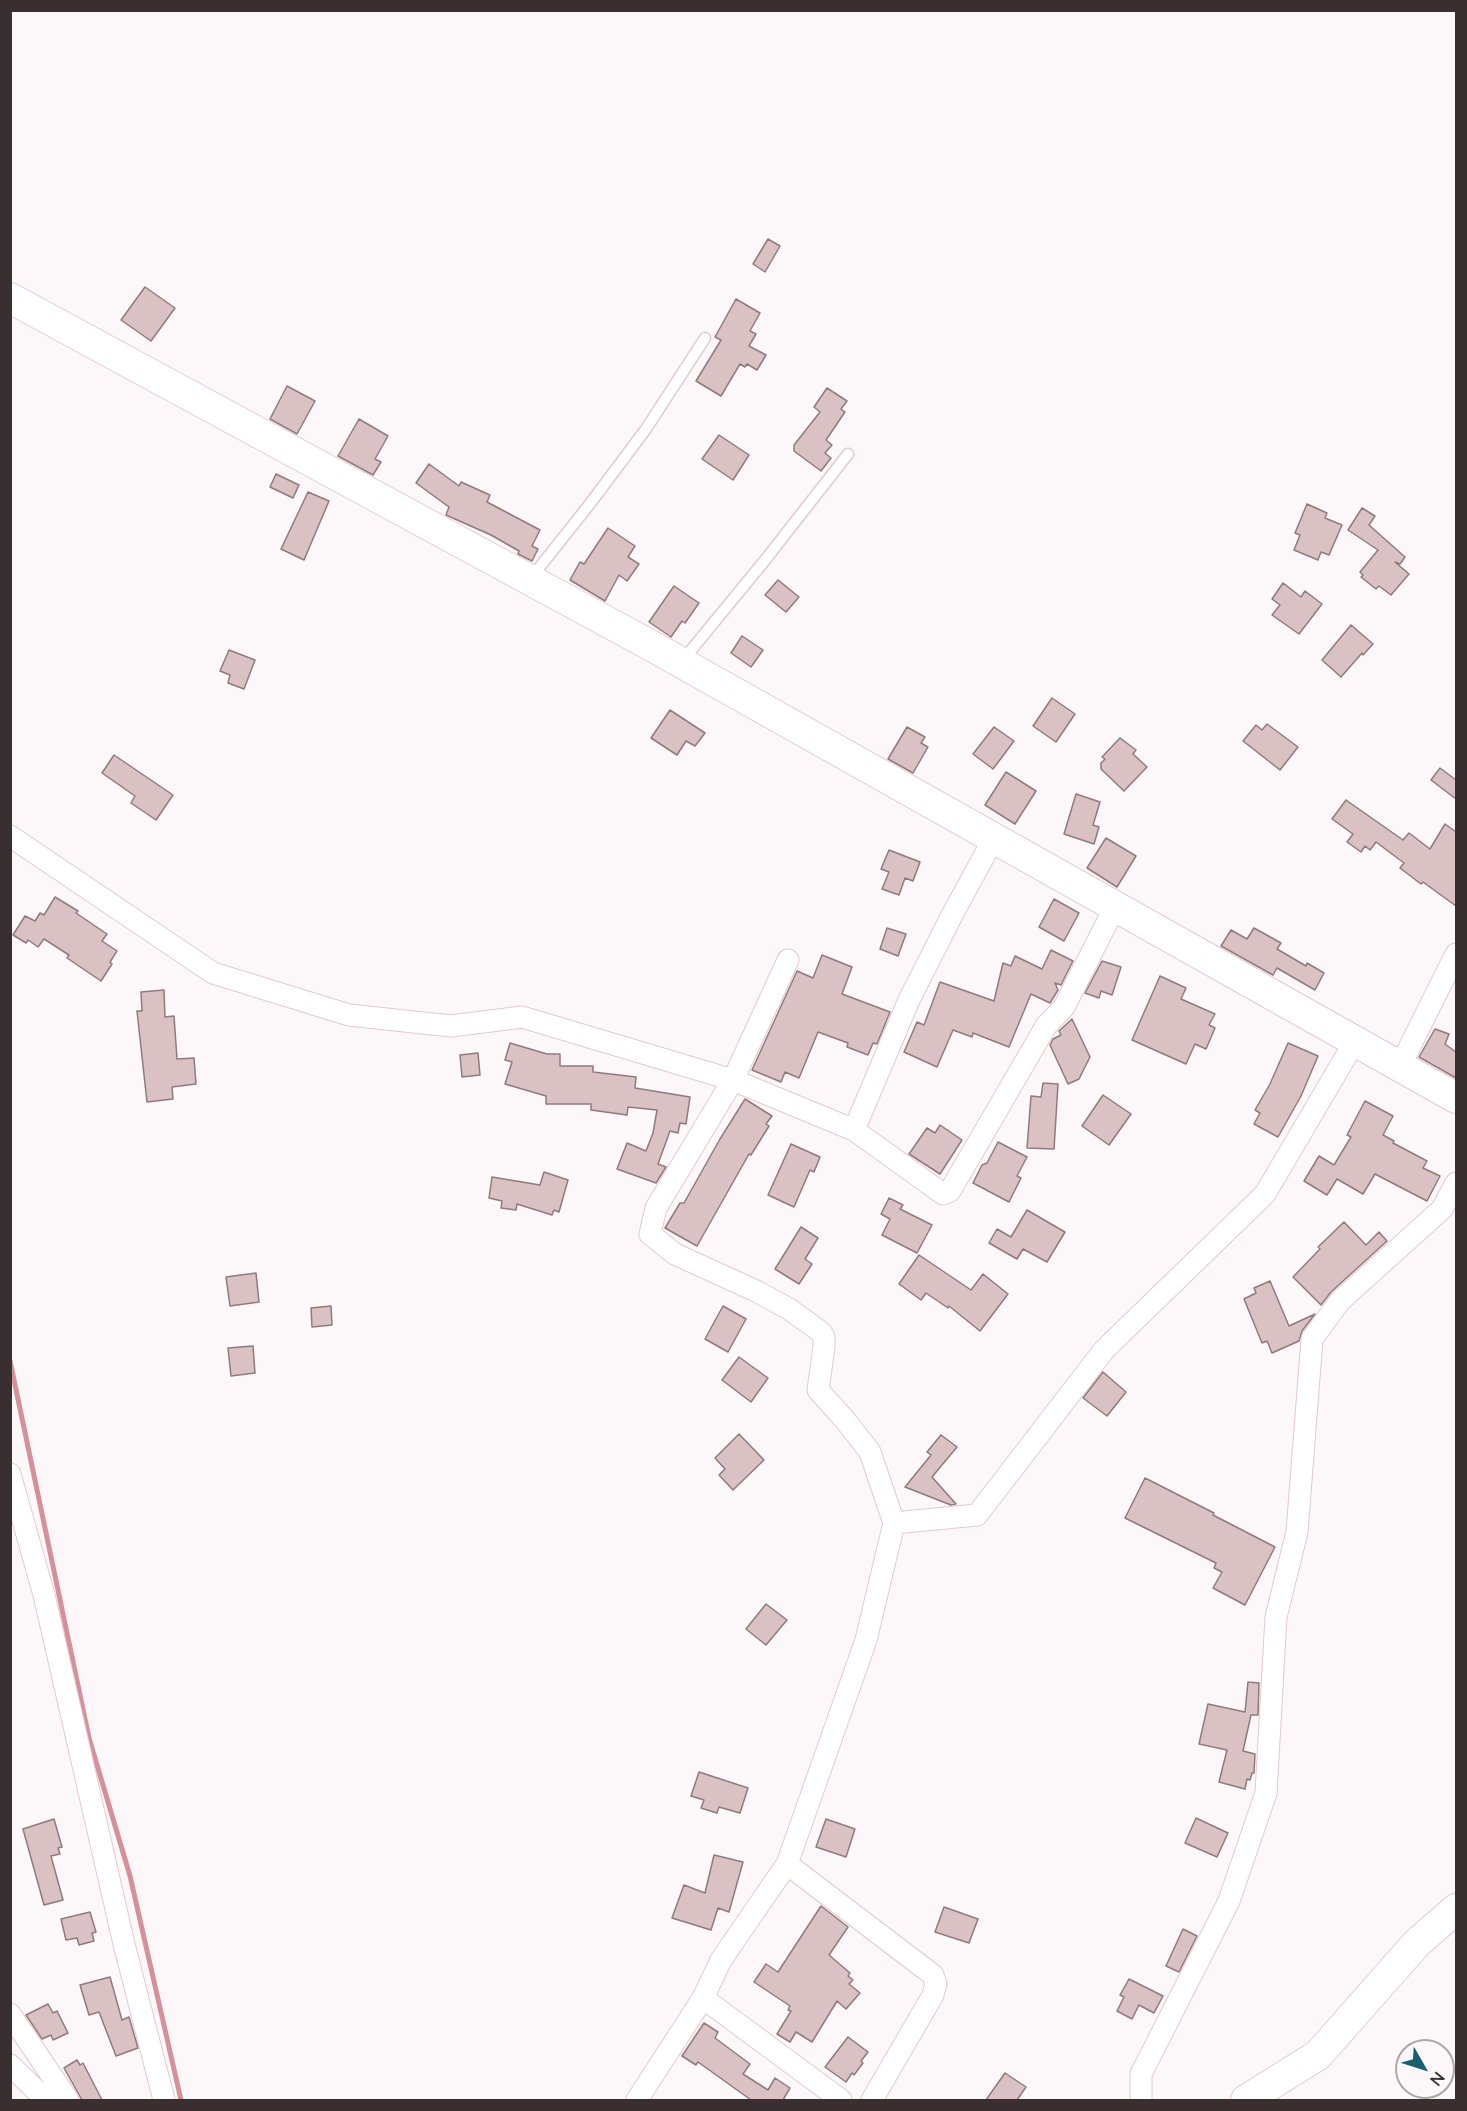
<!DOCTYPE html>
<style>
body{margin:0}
#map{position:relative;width:1467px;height:2111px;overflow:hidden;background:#fcf7f8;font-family:Lato,sans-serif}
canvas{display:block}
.frame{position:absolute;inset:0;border:12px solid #392f31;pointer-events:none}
.north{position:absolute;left:1395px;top:2039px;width:60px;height:60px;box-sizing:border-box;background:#fcf7f8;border:2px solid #aea7a8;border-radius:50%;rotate:129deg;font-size:16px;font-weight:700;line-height:24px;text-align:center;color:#392f31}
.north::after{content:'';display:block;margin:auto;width:21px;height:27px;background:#195f70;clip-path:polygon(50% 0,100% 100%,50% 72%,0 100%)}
</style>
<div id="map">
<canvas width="1467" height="2111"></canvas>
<div class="frame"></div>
<div class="north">N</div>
</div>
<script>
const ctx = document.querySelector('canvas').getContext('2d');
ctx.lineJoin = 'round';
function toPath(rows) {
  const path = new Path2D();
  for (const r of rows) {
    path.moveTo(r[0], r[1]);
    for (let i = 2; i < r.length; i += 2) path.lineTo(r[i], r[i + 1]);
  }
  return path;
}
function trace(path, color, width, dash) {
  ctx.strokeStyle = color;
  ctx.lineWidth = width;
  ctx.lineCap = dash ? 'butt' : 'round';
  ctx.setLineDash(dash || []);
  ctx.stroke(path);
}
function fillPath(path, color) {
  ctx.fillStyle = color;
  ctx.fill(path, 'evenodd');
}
trace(toPath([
 [10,1361,89,1738,130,1876,181,2100]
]), '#d6909c', 5);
const building = toPath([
 [768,239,780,246,765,272,753,264,768,239],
 [145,287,175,308,151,341,121,320,145,287],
 [736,299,760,313,750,331,756,334,749,346,766,355,757,370,747,364,745,367,740,364,721,396,696,381,721,340,715,337,736,299],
 [287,386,315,401,297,434,270,419,287,386],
 [827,388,847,401,841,409,845,412,826,440,832,445,825,453,831,458,821,471,794,451,794,445,820,412,814,407,827,388],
 [359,419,388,436,375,459,381,462,373,475,338,456,359,419],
 [719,435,749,455,733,480,702,459,719,435],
 [429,464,459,486,461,482,490,495,487,502,540,530,532,546,538,549,532,561,518,554,519,551,491,535,446,515,449,507,416,483,429,464],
 [276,474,299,485,293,498,270,487,276,474],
 [308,492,329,501,304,560,281,549,308,492],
 [1307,504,1327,513,1325,518,1342,525,1329,555,1321,552,1318,560,1294,550,1300,535,1295,533,1307,504],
 [1362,508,1375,516,1369,525,1405,557,1400,564,1395,562,1409,574,1391,595,1379,586,1376,589,1361,577,1363,575,1360,572,1378,550,1348,530,1362,508],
 [608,528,635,546,628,557,639,564,627,581,619,575,605,601,570,580,580,562,584,564,608,528],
 [778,580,799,597,786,612,765,595,778,580],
 [1283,583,1301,597,1305,591,1322,604,1299,634,1272,615,1280,605,1272,599,1283,583],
 [674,586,699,603,685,623,682,621,671,637,649,622,674,586],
 [1351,625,1373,644,1363,655,1362,653,1341,677,1322,660,1351,625],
 [742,636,763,650,751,667,731,653,742,636],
 [229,650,255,660,244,689,228,683,230,675,220,671,229,650],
 [1052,698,1075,714,1056,742,1033,726,1052,698],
 [670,710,705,733,695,746,686,741,677,755,651,738,670,710],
 [1267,724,1298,747,1280,770,1243,741,1256,725,1262,730,1267,724],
 [907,727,925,737,921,743,928,747,913,773,888,759,907,727],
 [994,727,1014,741,993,769,973,754,994,727],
 [1120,738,1136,750,1133,754,1147,767,1124,791,1101,769,1101,763,1105,759,1102,757,1120,738],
 [114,755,173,795,156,820,131,803,135,796,102,773,114,755],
 [1440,768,1456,780,1456,799,1431,780,1440,768],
 [1006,772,1036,791,1015,824,985,805,1006,772],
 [1076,794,1100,802,1093,825,1099,827,1094,844,1064,834,1076,794],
 [1346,800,1403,840,1409,833,1430,849,1445,824,1456,832,1456,906,1423,882,1421,884,1400,868,1404,863,1376,842,1370,850,1365,846,1361,852,1347,842,1353,834,1332,819,1346,800],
 [1106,838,1136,856,1117,887,1087,868,1106,838],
 [889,850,920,862,913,881,905,878,899,895,882,889,889,872,881,869,889,850],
 [55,897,78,911,76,913,107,934,102,941,117,951,110,962,112,964,101,981,67,958,69,955,44,939,38,947,28,940,26,943,13,935,25,916,35,921,40,913,44,915,55,897],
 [1054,899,1079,913,1064,941,1039,927,1054,899],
 [887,928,906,934,898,956,880,949,887,928],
 [1254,928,1281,943,1277,949,1306,966,1307,963,1324,973,1315,990,1277,968,1273,975,1221,946,1231,930,1247,939,1254,928],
 [1051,950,1073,961,1061,985,1055,983,1058,990,1050,1003,1031,994,1009,1047,973,1033,972,1037,953,1030,937,1067,904,1052,917,1022,924,1025,940,982,994,1001,1003,963,1011,966,1015,956,1042,969,1051,950],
 [822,955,852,967,842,994,890,1012,877,1044,873,1043,868,1055,847,1047,848,1043,818,1032,799,1078,785,1072,781,1082,752,1070,797,971,813,978,822,955],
 [1102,961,1121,967,1112,995,1101,991,1099,998,1085,993,1102,961],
 [1160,976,1186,988,1181,999,1215,1014,1209,1025,1215,1028,1206,1049,1195,1044,1186,1064,1132,1040,1160,976],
 [164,990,165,1017,174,1016,177,1059,194,1058,196,1084,172,1087,173,1099,147,1102,137,1011,142,1011,141,992,164,990],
 [1072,1019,1090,1057,1079,1079,1068,1084,1050,1045,1053,1039,1061,1035,1059,1031,1072,1019],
 [1435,1029,1449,1034,1445,1044,1456,1052,1456,1078,1419,1057,1435,1029],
 [510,1043,547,1054,560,1054,560,1066,593,1066,593,1072,636,1077,635,1088,690,1097,686,1124,680,1123,678,1133,670,1131,658,1164,666,1167,656,1183,617,1169,627,1143,646,1151,653,1133,657,1110,628,1107,627,1115,591,1110,591,1104,546,1104,546,1096,505,1084,512,1062,505,1060,510,1043],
 [1288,1043,1318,1056,1301,1096,1278,1137,1254,1124,1260,1113,1255,1110,1270,1084,1288,1043],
 [478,1053,480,1075,462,1077,460,1055,478,1053],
 [1043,1083,1058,1084,1054,1149,1027,1148,1031,1096,1041,1097,1043,1083],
 [1103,1095,1131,1114,1109,1145,1082,1126,1103,1095],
 [745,1099,772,1116,766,1124,769,1126,751,1155,749,1154,697,1246,665,1228,680,1203,684,1203,720,1139,745,1099],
 [1365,1101,1393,1116,1383,1135,1394,1141,1393,1143,1427,1161,1423,1168,1440,1176,1427,1201,1375,1174,1363,1194,1337,1179,1327,1195,1304,1181,1319,1156,1334,1165,1351,1137,1347,1135,1365,1101],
 [940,1125,962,1140,940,1174,909,1154,927,1128,935,1133,940,1125],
 [998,1142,1027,1157,1017,1176,1021,1178,1009,1202,973,1183,982,1165,987,1163,998,1142],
 [791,1144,820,1157,814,1172,810,1170,794,1207,768,1195,791,1144],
 [544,1172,568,1180,559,1212,554,1210,552,1215,517,1204,516,1210,501,1208,502,1201,489,1198,492,1177,540,1185,544,1172],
 [889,1198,903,1205,900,1209,932,1225,917,1253,882,1235,890,1219,881,1214,889,1198],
 [1027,1210,1065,1232,1047,1262,1023,1249,1017,1259,989,1243,997,1229,1011,1237,1027,1210],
 [1344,1222,1366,1245,1379,1232,1387,1241,1331,1292,1321,1305,1293,1277,1320,1249,1318,1247,1344,1222],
 [801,1227,818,1238,805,1259,812,1264,799,1284,775,1269,801,1227],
 [919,1255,971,1290,983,1274,1008,1294,980,1331,949,1306,948,1308,926,1293,921,1300,899,1284,919,1255],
 [256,1273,259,1302,230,1306,226,1277,256,1273],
 [1270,1281,1289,1326,1315,1314,1302,1331,1299,1341,1272,1353,1267,1341,1262,1343,1244,1299,1256,1293,1254,1288,1270,1281],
 [331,1306,332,1325,312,1327,311,1308,331,1306],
 [723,1306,746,1319,728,1352,705,1339,723,1306],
 [253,1346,255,1373,231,1376,228,1348,253,1346],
 [739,1357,768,1378,751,1402,722,1380,739,1357],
 [1103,1372,1126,1392,1107,1416,1083,1398,1103,1372],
 [739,1434,764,1460,733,1490,719,1475,725,1469,715,1458,739,1434],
 [941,1435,957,1447,932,1477,956,1504,951,1505,905,1487,931,1455,927,1452,941,1435],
 [1145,1478,1214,1513,1213,1515,1275,1547,1245,1605,1213,1588,1222,1572,1214,1568,1216,1563,1125,1518,1145,1478],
 [766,1604,787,1620,766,1645,746,1629,766,1604],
 [1248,1682,1259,1683,1258,1715,1251,1715,1243,1751,1255,1754,1254,1773,1252,1773,1250,1780,1247,1779,1245,1789,1219,1782,1227,1750,1199,1744,1208,1704,1245,1712,1248,1682],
 [699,1772,748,1788,740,1813,719,1807,717,1813,701,1808,704,1800,691,1796,699,1772],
 [1196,1818,1228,1833,1217,1857,1185,1843,1196,1818],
 [54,1819,62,1847,58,1848,60,1854,51,1856,63,1900,44,1905,23,1829,54,1819],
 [826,1819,855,1829,846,1857,816,1847,826,1819],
 [714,1855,743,1862,729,1912,718,1908,711,1930,672,1918,684,1885,705,1893,714,1855],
 [821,1906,848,1927,829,1955,850,1973,848,1976,853,1980,849,1984,860,1993,846,2009,837,2001,812,2042,796,2032,790,2042,777,2034,791,2011,788,2010,790,2006,754,1982,766,1964,778,1972,821,1906],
 [944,1907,978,1919,969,1943,935,1932,944,1907],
 [90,1912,96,1932,92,1933,94,1941,79,1945,77,1938,66,1940,61,1919,90,1912],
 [1183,1929,1197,1936,1179,1972,1166,1966,1183,1929],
 [110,1977,122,2020,129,2017,138,2048,116,2056,99,2012,89,2015,80,1985,110,1977],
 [1129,1979,1163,1996,1154,2013,1139,2005,1132,2019,1117,2011,1124,1997,1120,1995,1129,1979],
 [48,2004,53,2013,57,2011,68,2033,53,2040,51,2035,42,2039,26,2015,48,2004],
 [704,2023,718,2032,715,2038,750,2064,743,2074,768,2090,775,2078,790,2088,783,2100,751,2100,698,2062,696,2065,682,2056,704,2023],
 [848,2037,868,2052,861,2061,863,2063,854,2075,852,2073,846,2082,825,2067,848,2037],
 [77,2060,80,2065,83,2063,102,2100,82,2100,64,2068,77,2060],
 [1005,2073,1026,2087,1017,2100,986,2100,1005,2073]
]);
fillPath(building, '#dac1c4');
trace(building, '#917a7d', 1.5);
const lane = toPath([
 [531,578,589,505,646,429,705,338],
 [683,660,766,559,848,454]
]);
const street = toPath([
 [10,836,213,973,349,1015,451,1026,522,1017,733,1080,854,1130,943,1194,950,1191,1046,1026,1064,1007,1116,905],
 [1400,1066,1456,954],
 [854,1130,909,1000,952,915,994,838],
 [10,1474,44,1595,124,1944,164,2100],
 [894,1523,977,1515,1104,1350,1265,1194,1355,1041],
 [787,1864,933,1975,936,1984,933,1995,872,2100],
 [703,1998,841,2100],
 [10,2014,68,2100],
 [10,2065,46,2100],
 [637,2100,703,1998,721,1960,787,1864,866,1640,894,1523,870,1452,845,1420,818,1390,824,1347,824,1337,821,1332,789,1309,758,1292,675,1254,650,1234,656,1208,733,1080,788,960],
 [1141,2100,1141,2074,1229,1901,1266,1793,1276,1617,1297,1532,1312,1339,1340,1301,1442,1209,1456,1183]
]);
const secondary = toPath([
 [10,298,650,645,1456,1098],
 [1246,2100,1318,2055,1417,1943,1456,1909]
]);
trace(lane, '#e4cacd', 13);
trace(street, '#e4cacd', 23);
trace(secondary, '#e4cacd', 32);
trace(lane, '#fff', 10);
trace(street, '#fff', 21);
trace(secondary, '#fff', 30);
</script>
